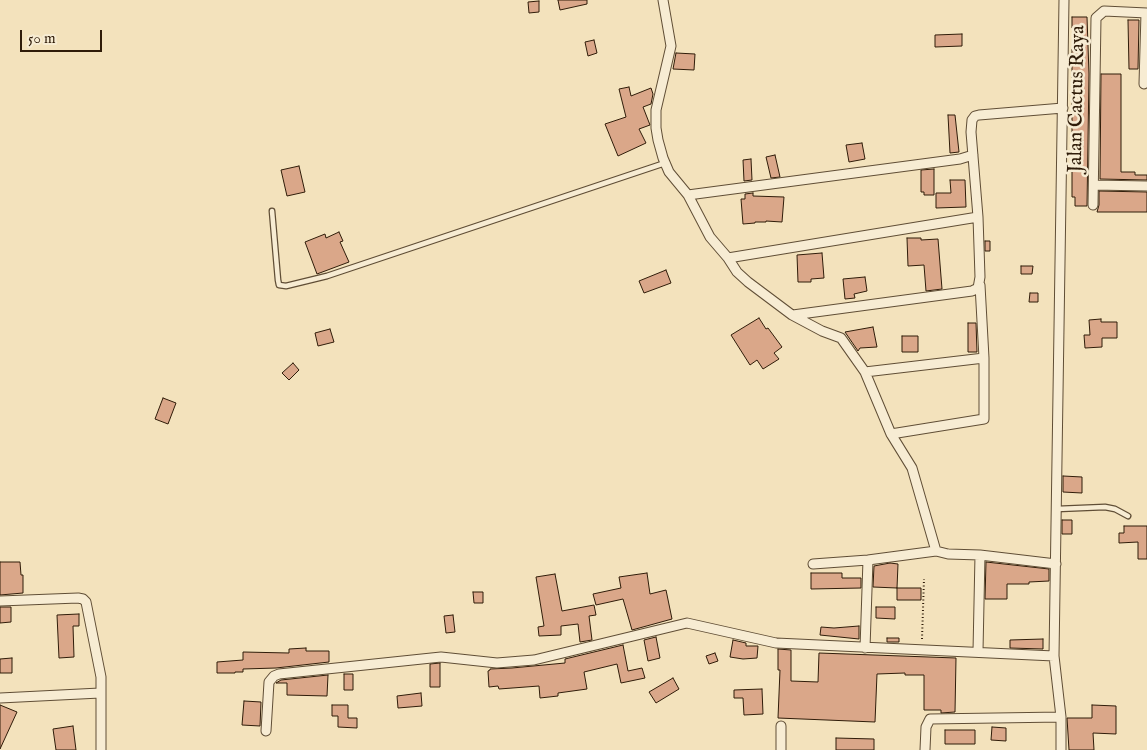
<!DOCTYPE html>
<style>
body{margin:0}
#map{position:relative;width:1147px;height:750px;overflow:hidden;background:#f3e2bc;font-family:"IM FELL English",serif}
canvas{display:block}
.scale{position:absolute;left:20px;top:30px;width:82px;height:22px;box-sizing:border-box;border:2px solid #2f1c09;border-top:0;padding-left:6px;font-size:15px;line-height:18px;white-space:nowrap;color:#2f1c09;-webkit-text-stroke:4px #f7ecd3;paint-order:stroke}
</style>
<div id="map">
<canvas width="1147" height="750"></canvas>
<div class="scale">50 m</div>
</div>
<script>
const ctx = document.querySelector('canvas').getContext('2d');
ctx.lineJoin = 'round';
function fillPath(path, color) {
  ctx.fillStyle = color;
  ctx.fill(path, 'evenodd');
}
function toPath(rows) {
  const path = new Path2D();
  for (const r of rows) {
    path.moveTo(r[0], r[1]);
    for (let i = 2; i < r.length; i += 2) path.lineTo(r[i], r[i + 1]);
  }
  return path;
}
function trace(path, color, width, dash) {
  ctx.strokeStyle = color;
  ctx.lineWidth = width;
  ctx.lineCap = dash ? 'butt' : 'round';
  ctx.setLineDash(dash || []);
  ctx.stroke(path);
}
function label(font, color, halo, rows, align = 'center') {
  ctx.font = font + ' "IM FELL English",serif';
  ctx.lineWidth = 5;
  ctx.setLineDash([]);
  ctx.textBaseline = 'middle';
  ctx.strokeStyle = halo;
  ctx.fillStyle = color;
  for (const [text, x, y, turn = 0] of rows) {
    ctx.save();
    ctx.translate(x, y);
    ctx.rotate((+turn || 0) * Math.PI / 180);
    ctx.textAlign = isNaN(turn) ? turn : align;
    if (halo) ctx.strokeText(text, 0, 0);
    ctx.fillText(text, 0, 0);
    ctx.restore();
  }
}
const building = toPath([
 [558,0,587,0,587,4,560,10,558,0],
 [539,1,539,12,529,13,528,2,539,1],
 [1072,17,1087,17,1089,74,1087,206,1075,206,1075,197,1072,197,1072,98,1076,98,1076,78,1072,78,1072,49,1076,49,1076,28,1072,28,1072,17],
 [1128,20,1139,20,1138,69,1129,69,1128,20],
 [962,34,962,46,935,47,935,35,962,34],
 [594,40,597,53,588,56,585,42,594,40],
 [676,53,695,54,694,70,673,69,676,53],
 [1101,74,1121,74,1121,172,1135,172,1135,175,1147,175,1147,180,1100,179,1101,74],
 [629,87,631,96,651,88,653,94,651,104,643,107,650,125,639,129,646,143,618,156,605,124,626,117,619,89,629,87],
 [948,115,955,115,959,152,950,153,948,115],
 [862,143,865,159,849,162,846,145,862,143],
 [775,155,780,177,771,178,766,157,775,155],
 [751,159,752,180,744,181,743,160,751,159],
 [299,166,305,192,287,196,281,170,299,166],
 [934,169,934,195,924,195,924,192,921,192,921,170,934,169],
 [950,180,965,180,966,207,936,208,936,193,951,193,950,180],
 [1099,191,1147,192,1147,212,1097,212,1099,205,1099,191],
 [753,193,753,196,784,197,782,222,766,221,766,222,755,222,755,223,743,224,741,199,745,199,745,194,753,193],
 [339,232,343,241,340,242,349,262,317,274,305,242,325,234,326,238,339,232],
 [907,238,921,238,921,240,938,239,942,289,926,291,924,265,908,266,907,238],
 [985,241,990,241,990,251,985,251,985,241],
 [822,253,824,278,811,279,811,282,798,282,797,255,822,253],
 [1021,266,1033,266,1032,274,1021,274,1021,266],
 [666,270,671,283,644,293,639,281,666,270],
 [865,277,867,291,854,294,855,298,845,299,843,279,865,277],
 [1030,293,1038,293,1038,302,1029,302,1030,293],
 [759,318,766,329,768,328,782,347,774,353,779,359,763,369,757,360,750,365,731,335,759,318],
 [1101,319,1101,322,1117,322,1117,338,1102,338,1102,347,1085,348,1084,335,1090,335,1089,320,1101,319],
 [968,323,976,323,977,352,968,352,968,323],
 [873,327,877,347,860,348,858,351,845,332,873,327],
 [330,329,334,342,318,346,315,333,330,329],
 [902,336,918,336,918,352,902,352,902,336],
 [293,363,299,370,289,380,282,373,293,363],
 [163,398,176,403,168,424,155,419,163,398],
 [1063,476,1082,477,1082,493,1063,492,1063,476],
 [1062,520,1072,520,1072,534,1062,534,1062,520],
 [1124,526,1147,526,1147,559,1138,559,1138,542,1119,543,1119,533,1124,533,1124,526],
 [0,562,20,562,21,575,23,575,23,593,0,595,0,562],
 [986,562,1049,569,1049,581,1029,582,1029,584,1007,584,1007,599,985,599,986,562],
 [890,563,898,564,897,588,873,587,874,566,890,563],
 [647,573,650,594,666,590,672,619,632,630,623,599,596,605,593,594,621,588,619,577,647,573],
 [811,573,842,573,842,578,861,578,861,588,811,589,811,573],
 [555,574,562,611,594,605,596,615,589,616,592,640,580,642,578,624,561,626,561,635,539,636,538,627,544,626,536,577,555,574],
 [897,588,921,588,921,600,897,600,897,588],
 [473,592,483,592,483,603,474,603,473,592],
 [0,607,11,607,11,622,0,623,0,607],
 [876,607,895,607,895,619,876,618,876,607],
 [79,614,79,626,73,626,74,657,59,658,57,615,79,614],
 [453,615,455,632,446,633,444,616,453,615],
 [859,626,859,639,820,635,821,627,834,628,859,626],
 [656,637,660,658,648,661,644,640,656,637],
 [887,638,899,638,899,642,887,642,887,638],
 [1043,639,1043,649,1010,648,1010,640,1043,639],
 [733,640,746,643,746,646,758,646,757,658,743,659,730,657,733,640],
 [623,645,628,671,642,668,645,678,621,683,617,664,584,672,587,689,558,693,558,696,540,698,539,686,499,689,498,686,489,687,488,671,490,670,490,669,512,668,565,663,565,659,623,645],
 [306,648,306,651,329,651,329,662,276,668,243,669,243,672,235,672,235,673,217,673,217,662,243,660,243,652,289,653,289,649,306,648],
 [778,649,791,650,791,681,818,682,819,653,956,658,955,712,941,713,941,710,924,710,924,675,905,675,905,673,877,674,875,722,778,718,780,670,778,670,778,649],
 [715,653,718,661,709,664,706,656,715,653],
 [12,658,12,673,0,673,0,659,12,658],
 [440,663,440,687,430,687,430,664,440,663],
 [344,674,353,674,353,690,344,690,344,674],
 [328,675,327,696,287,695,287,683,276,683,281,680,328,675],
 [673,678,679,689,656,703,649,692,673,678],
 [762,689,763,714,744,715,743,698,734,698,734,690,762,689],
 [421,693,422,706,398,708,397,696,421,693],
 [244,701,261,702,260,726,242,725,244,701],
 [0,705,17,712,0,749,0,705],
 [332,705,348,705,348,718,357,718,357,728,338,727,338,716,332,716,332,705],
 [1092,705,1116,706,1116,734,1093,733,1094,750,1069,750,1067,718,1092,718,1092,705],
 [73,726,76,750,56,750,53,729,73,726],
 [992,727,1006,728,1006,741,991,740,992,727],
 [945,730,975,730,975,744,945,744,945,730],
 [836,738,874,739,874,750,836,750,836,738]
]);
fillPath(building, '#daa789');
trace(building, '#2f1c09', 1);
const service = toPath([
 [272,211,278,280,279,285,286,286,327,276,665,163],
 [1057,509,1105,507,1115,509,1128,516]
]);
const minor = toPath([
 [663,0,671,46,656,110,656,128,658,140,663,158,669,172,688,195,710,237,728,258,737,272,748,282,792,315,822,331,841,338,865,372,891,434,912,468,936,551,948,554,980,555,1056,564],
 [1144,84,1146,13],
 [1094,185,1147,186],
 [688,195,960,159,973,155],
 [1093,205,1096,18,1104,11,1147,13],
 [728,258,978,217],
 [793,315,972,291,978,288,980,277,978,217,971,132,972,120,975,116,979,115,1063,108],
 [865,372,984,358,980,285],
 [891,434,984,419,984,358],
 [813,564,868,560,936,551],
 [0,601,78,598,83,599,86,602,101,677,101,750],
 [865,648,868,560],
 [978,651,980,555],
 [0,698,100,693],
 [781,726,781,750],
 [266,731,269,682,274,676,279,674,441,657,497,663,534,660,687,623,776,643,1054,656],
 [925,750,926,727,930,719,1061,717],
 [1061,750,1061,717,1054,656,1064,0]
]);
trace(service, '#604e36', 7);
trace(minor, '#604e36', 11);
trace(toPath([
 [922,639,924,579]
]), '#2f1c09', 2, [1, 2.5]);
trace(service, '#f7ecd3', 4.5);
trace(minor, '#f7ecd3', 9);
label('20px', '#2f1c09', '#f7ecd3', [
 ["Jalan Cactus Raya",1078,99,-89]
]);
</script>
